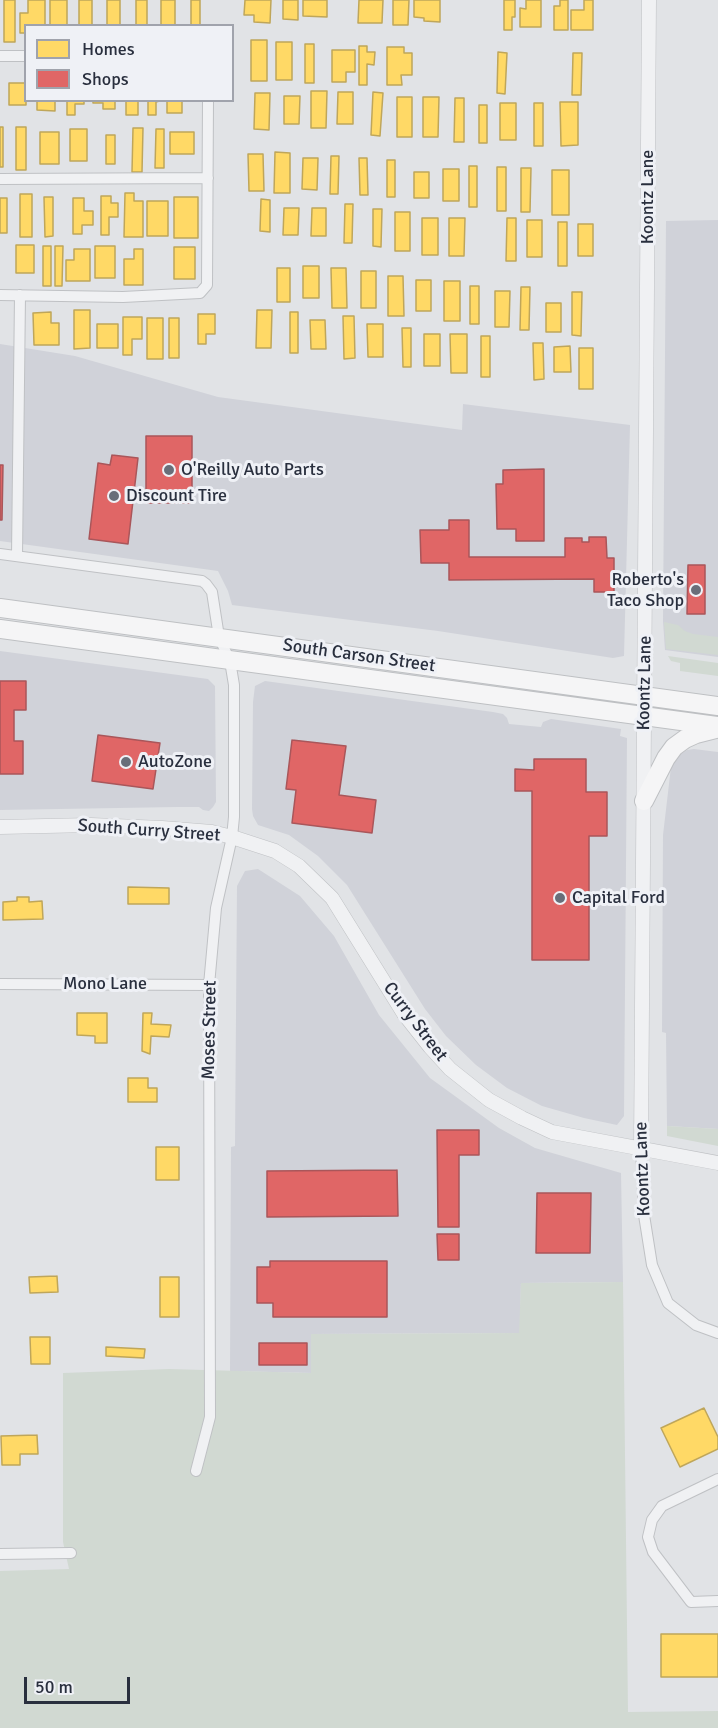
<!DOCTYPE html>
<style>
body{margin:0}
#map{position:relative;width:718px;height:1728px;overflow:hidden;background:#e1e3e6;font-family:Signika,sans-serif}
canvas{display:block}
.legend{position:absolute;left:24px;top:24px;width:210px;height:78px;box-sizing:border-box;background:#eff1f6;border:2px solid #a0a3ac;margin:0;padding:8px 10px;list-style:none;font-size:18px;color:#292f3e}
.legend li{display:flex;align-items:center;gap:12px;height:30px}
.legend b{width:30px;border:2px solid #a0a3ac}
.scale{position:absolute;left:24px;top:1677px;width:106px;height:27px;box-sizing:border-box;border:3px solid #292f3e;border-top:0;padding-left:8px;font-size:18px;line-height:21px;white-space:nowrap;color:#292f3e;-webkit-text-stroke:4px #eff1f6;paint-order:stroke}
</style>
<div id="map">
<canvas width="718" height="1728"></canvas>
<ul class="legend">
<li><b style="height:16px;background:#ffd966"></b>Homes</li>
<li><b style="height:16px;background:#e06666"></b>Shops</li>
</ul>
<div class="scale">50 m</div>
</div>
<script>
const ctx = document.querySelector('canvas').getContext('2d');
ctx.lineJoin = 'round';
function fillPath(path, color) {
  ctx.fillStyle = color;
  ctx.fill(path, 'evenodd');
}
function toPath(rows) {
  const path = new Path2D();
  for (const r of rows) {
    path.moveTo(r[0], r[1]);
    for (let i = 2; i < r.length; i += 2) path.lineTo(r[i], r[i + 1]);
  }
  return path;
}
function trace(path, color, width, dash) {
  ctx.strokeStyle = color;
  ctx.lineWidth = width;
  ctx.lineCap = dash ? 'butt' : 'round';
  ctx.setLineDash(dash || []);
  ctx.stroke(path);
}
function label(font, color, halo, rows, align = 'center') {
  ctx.font = font + ' Signika,sans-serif';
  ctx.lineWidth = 6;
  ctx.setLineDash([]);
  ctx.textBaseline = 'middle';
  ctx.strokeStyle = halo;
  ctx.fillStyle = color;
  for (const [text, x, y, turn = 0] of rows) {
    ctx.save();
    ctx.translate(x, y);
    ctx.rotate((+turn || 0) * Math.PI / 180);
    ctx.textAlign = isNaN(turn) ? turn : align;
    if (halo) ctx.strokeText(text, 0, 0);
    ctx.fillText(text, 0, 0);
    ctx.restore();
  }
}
fillPath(toPath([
 [718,220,718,657,665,650,663,621,666,221],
 [0,344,75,356,218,397,462,430,463,404,630,425,624,656,613,658,438,631,232,605,228,591,218,571,0,541],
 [0,651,208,679,215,686,216,802,213,807,209,811,203,810,199,807,177,807,0,810],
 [265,681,493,712,503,714,507,718,509,724,541,727,543,722,551,719,621,729,620,736,627,738,624,1116,617,1125,584,1118,542,1106,507,1088,476,1065,446,1036,425,1009,347,885,318,856,289,835,258,825,253,816,252,809,253,702,255,686],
 [694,749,718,752,718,1129,667,1126,666,1033,662,1032,663,835,671,767,674,761,679,755,687,750],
 [258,869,300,896,334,936,379,1015,430,1078,499,1128,535,1148,621,1173,623,1282,521,1283,520,1333,312,1334,312,1373,230,1371,231,1147,235,1146,237,886,245,871]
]), '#d0d2d9');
fillPath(toPath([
 [664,622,678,625,685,631,693,634,718,637,718,655,666,649],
 [668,656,718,663,718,676,680,671,680,663,671,661],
 [667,1126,718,1129,718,1146,667,1136],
 [623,1282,628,1712,718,1711,718,1728,0,1728,0,1571,69,1569,63,1542,63,1373,169,1369,311,1373,311,1334,519,1333,521,1283]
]), '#d1d9d2');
const homes = toPath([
 [4,0,15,0,15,42,4,42,4,0],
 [28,0,45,0,45,26,26,26,26,33,20,33,20,13,28,13,28,0],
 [50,0,67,0,67,26,50,26,50,0],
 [79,0,92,0,92,26,79,26,79,0],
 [107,0,120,0,120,26,107,26,107,0],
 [136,0,147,0,147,26,136,26,136,0],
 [161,0,175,0,175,26,161,26,161,0],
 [191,0,200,0,200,26,191,26,191,0],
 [245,0,271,0,270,23,254,22,254,15,244,15,245,0],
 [283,0,298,0,298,20,283,19,283,0],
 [303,0,327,0,327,17,303,16,303,0],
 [359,0,383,0,382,23,358,23,359,0],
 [393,0,409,0,408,25,393,25,393,0],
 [414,0,440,0,440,22,424,21,424,18,414,17,414,0],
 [504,0,515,0,515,17,512,17,512,30,504,30,504,0],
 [526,0,541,0,541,27,520,27,520,8,526,9,526,0],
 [560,0,568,0,568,30,554,30,554,6,560,6,560,0],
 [584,0,593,0,593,30,571,30,571,10,584,10,584,0],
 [251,40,267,40,267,81,251,81,251,40],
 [276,42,292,42,292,80,276,80,276,42],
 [305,44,314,44,314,83,305,83,305,44],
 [359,46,367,46,367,52,375,52,374,65,367,64,367,85,359,85,359,46],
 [387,47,404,47,404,53,412,53,412,75,401,75,402,85,387,85,387,47],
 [332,50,355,50,355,72,346,72,346,82,332,82,332,50],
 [498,52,507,53,505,94,497,93,498,52],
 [573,53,582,53,581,95,572,95,573,53],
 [9,83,26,83,26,105,9,105,9,83],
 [311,91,327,91,326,128,311,128,311,91],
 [338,92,353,92,353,124,337,124,338,92],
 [373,92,383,93,380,136,371,135,373,92],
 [255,93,270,93,269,130,254,129,255,93],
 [284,96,300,96,299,124,284,124,284,96],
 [397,97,412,97,412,137,397,137,397,97],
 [423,97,439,97,438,137,423,137,423,97],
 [455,98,464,98,464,142,454,142,455,98],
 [37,100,55,100,55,111,37,110,37,100],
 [67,100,84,100,84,104,75,104,75,115,67,115,67,100],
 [93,100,115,100,115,109,103,109,103,103,93,103,93,100],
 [126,100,138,100,138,115,126,115,126,100],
 [148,100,163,100,156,102,156,115,148,115,148,100],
 [167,100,182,100,182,113,167,113,167,100],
 [560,102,578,102,578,145,561,146,560,102],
 [500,103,516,103,516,140,500,140,500,103],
 [534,103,543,103,543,146,534,146,534,103],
 [479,105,487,105,487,143,479,143,479,105],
 [0,127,3,127,3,167,0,167,0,127],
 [16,127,26,127,26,170,16,170,16,127],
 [133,128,143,128,142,172,132,172,133,128],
 [70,129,87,129,87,161,70,161,70,129],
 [156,129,164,129,164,168,155,168,156,129],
 [40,132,59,132,59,164,40,164,40,132],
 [170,132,194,132,194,154,170,154,170,132],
 [106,135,115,135,115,164,106,164,106,135],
 [275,152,290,153,290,193,274,193,275,152],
 [248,154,263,154,264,191,249,191,248,154],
 [331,156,339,156,338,194,330,194,331,156],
 [303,158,318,158,317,190,302,189,303,158],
 [359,158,367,158,368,195,360,195,359,158],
 [387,160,395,160,395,197,387,197,387,160],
 [469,166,477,166,477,207,469,207,469,166],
 [497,167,506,167,506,211,497,211,497,167],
 [521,168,531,168,530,212,521,212,521,168],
 [443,169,459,169,459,201,443,201,443,169],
 [552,170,569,170,569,215,552,215,552,170],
 [414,172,429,172,429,198,414,198,414,172],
 [125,193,134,193,134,201,143,201,143,237,124,237,125,193],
 [20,194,32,194,32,237,20,237,20,194],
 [101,196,111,196,111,203,118,203,118,217,109,217,109,235,101,235,101,196],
 [44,197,53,197,53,236,45,237,44,197],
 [174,197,198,197,198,238,174,238,174,197],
 [0,198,7,198,7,233,0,233,0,198],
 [73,198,84,198,84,211,93,211,93,225,82,225,82,234,73,234,73,198],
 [261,199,270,200,270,232,260,231,261,199],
 [147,201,168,201,168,236,147,236,147,201],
 [345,204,353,204,352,243,344,243,345,204],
 [284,208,299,208,298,235,283,235,284,208],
 [312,208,326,208,326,236,311,236,312,208],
 [373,209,382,209,381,247,373,246,373,209],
 [395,212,410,212,410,251,395,251,395,212],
 [422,218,438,218,438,255,422,255,422,218],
 [449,218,465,218,464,256,449,256,449,218],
 [507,218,516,218,516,261,506,261,507,218],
 [527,220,542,220,542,257,527,257,527,220],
 [558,222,567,222,567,266,558,266,558,222],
 [578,224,593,224,593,256,578,256,578,224],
 [16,245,34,245,34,273,16,273,16,245],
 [43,246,51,246,51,286,43,286,43,246],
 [55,246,63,246,62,286,55,286,55,246],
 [95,246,115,246,115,278,95,278,95,246],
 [174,247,195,247,195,279,174,279,174,247],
 [74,249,90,249,90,281,66,281,66,260,74,260,74,249],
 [134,249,143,249,143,285,124,285,124,259,134,259,134,249],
 [303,266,319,266,319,298,303,298,303,266],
 [277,268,290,268,290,302,277,302,277,268],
 [331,268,346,268,347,308,332,308,331,268],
 [361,271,376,271,376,308,361,308,361,271],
 [388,276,403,276,404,316,388,316,388,276],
 [416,280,431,280,431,311,416,311,416,280],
 [444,281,460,281,460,321,444,321,444,281],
 [470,286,479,286,479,324,470,324,470,286],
 [521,287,530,287,529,330,520,330,521,287],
 [495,291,510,291,509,327,495,327,495,291],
 [572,292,582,292,581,336,572,335,572,292],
 [546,303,561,303,561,332,546,332,546,303],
 [74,310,90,310,90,348,74,349,74,310],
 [257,310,272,310,271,348,256,348,257,310],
 [51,312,51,323,59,323,59,345,34,345,33,313,51,312],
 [290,312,298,312,298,353,290,353,290,312],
 [198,314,215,314,215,334,206,334,206,344,198,344,198,314],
 [343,316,354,316,355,358,344,359,343,316],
 [123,317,142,317,142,339,132,339,132,355,123,355,123,317],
 [147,318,163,318,163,359,147,359,147,318],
 [169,318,179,318,179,358,169,358,169,318],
 [310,320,325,320,326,349,311,349,310,320],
 [97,324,118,324,118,348,97,348,97,324],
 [367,324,383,324,383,357,368,357,367,324],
 [402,328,411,328,411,367,403,367,402,328],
 [424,334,440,334,440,366,424,366,424,334],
 [450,334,467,334,467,373,451,373,450,334],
 [481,336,490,336,490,377,481,377,481,336],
 [533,343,543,343,544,379,534,380,533,343],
 [570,346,571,372,554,372,554,347,570,346],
 [579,348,593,348,593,389,579,389,579,348],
 [128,887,169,888,169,904,128,904,128,887],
 [17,897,29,897,29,902,42,901,43,919,3,920,3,902,17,901,17,897],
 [77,1013,107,1013,107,1043,95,1043,95,1036,77,1035,77,1013],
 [143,1013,152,1013,151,1024,171,1025,169,1037,151,1036,150,1054,142,1051,143,1013],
 [128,1078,148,1078,148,1088,157,1088,157,1102,128,1102,128,1078],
 [156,1147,179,1147,179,1180,156,1180,156,1147],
 [57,1276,58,1292,30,1293,29,1277,57,1276],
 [160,1277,179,1277,179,1317,160,1317,160,1277],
 [30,1337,50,1337,50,1364,31,1364,30,1337],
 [106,1347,145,1349,144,1358,106,1356,106,1347],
 [704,1408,718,1437,718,1449,680,1467,661,1428,704,1408],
 [37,1435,38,1454,20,1454,20,1465,2,1465,1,1436,37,1435],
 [661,1634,718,1634,718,1677,661,1677,661,1634]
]);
fillPath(homes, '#ffd966');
trace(homes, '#bfa65a', 1.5);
const shops = toPath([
 [146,436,192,436,192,503,146,503,146,436],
 [112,455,138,458,128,544,89,539,98,463,110,465,112,455],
 [0,465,3,465,2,520,0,520,0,465],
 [544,469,544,541,516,541,516,529,497,529,496,484,503,484,503,470,544,469],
 [449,520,469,520,469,557,565,557,565,538,582,538,582,542,589,542,589,537,606,537,607,558,614,558,614,592,594,592,594,579,449,580,449,563,421,563,420,530,449,530,449,520],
 [688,565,705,565,705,614,687,614,688,565],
 [0,681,26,681,26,710,14,710,14,741,23,741,23,774,0,774,0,681],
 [98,735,160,743,153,789,92,781,98,735],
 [292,740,346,746,339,795,376,800,372,833,292,823,296,790,286,789,292,740],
 [534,759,586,759,586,792,607,792,607,836,589,836,589,960,532,960,532,791,515,791,515,769,534,770,534,759],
 [437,1130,479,1130,479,1155,459,1155,459,1227,438,1227,437,1130],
 [397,1170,398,1216,267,1217,267,1171,397,1170],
 [537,1193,591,1193,590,1253,536,1253,537,1193],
 [437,1234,459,1234,459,1260,438,1260,437,1234],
 [270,1261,387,1261,387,1317,273,1317,273,1303,257,1303,257,1267,270,1267,270,1261],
 [259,1343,307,1343,307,1365,259,1365,259,1343]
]);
fillPath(shops, '#e06666');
trace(shops, '#a9565a', 1.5);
const minor = toPath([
 [0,56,26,56],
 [0,179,208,178],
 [0,295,123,297,200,293,207,285,208,100],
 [0,554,202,581,206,584,212,592,219,637,230,661,234,685,234,817,232,837,216,908,209,985,210,1417,196,1471],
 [17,556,20,295],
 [0,984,209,985],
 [641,1149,644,1215,652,1265,668,1303,696,1325,718,1333],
 [718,1479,662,1506,652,1520,648,1537,653,1552,691,1602,718,1601],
 [0,1554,71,1553]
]);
const tertiary = toPath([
 [0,827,91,825,162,828,212,832,232,837,275,851,299,866,332,898,404,1014,430,1047,450,1069,489,1100,522,1118,552,1132,718,1163],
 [641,1149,649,0]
]);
const primary = toPath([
 [0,608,718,706],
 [0,629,718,726],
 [644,801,666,758,674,747,685,739,696,734,716,729]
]);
trace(minor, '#bfc1c4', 12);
trace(tertiary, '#bfc1c4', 15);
trace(primary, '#bec0c3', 20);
trace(minor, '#f0f1f3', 10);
trace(tertiary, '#f0f1f3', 14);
trace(primary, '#f5f5f6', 18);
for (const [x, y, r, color] of [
 [169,470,6,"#696e79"],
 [114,496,6,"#696e79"],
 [696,590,6,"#696e79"],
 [126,762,6,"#696e79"],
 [560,898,6,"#696e79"]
]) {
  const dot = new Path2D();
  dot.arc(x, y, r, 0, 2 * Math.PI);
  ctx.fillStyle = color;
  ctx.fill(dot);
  trace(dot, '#eff1f6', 2);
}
label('18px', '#292f3e', '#eff1f6', [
 ["Koontz Lane",648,197,-90],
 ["South Carson Street",359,656,8],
 ["Koontz Lane",645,683,-89],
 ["South Curry Street",149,831,4],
 ["Mono Lane",105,984],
 ["Curry Street",415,1022,53],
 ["Moses Street",210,1030,-89],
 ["Koontz Lane",643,1169,-92]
]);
label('18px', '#292f3e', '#eff1f6', [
 ["O'Reilly Auto Parts",181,470],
 ["Discount Tire",126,496],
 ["Roberto's",684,580,"right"],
 ["Taco Shop",684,601,"right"],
 ["AutoZone",138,762],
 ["Capital Ford",572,898]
], 'left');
</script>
